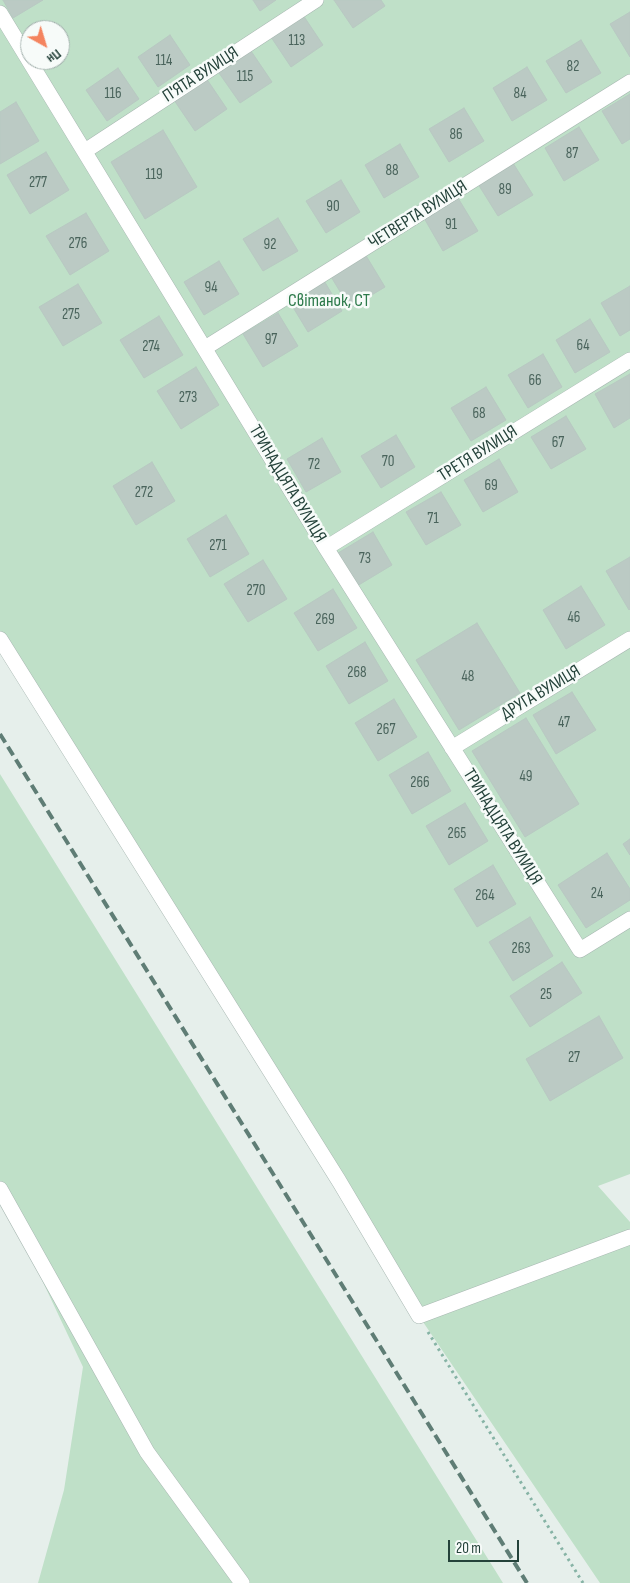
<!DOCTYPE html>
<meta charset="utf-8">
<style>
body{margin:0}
#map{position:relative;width:630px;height:1583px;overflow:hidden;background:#e6efeb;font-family:"Sofia Sans Condensed",sans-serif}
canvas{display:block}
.north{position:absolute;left:20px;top:20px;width:50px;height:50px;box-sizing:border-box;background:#f7fbf9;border:1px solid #a3b1ad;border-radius:50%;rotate:141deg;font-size:14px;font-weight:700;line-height:20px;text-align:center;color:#24423a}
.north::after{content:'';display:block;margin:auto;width:18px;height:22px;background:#f4845f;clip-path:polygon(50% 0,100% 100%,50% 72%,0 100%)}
.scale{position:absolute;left:448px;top:1540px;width:71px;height:22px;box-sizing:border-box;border:2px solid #24423a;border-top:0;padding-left:6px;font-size:15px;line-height:18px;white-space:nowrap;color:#24423a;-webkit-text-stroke:4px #f7fbf9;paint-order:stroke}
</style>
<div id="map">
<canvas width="630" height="1583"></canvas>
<div class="north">Пн</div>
<div class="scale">20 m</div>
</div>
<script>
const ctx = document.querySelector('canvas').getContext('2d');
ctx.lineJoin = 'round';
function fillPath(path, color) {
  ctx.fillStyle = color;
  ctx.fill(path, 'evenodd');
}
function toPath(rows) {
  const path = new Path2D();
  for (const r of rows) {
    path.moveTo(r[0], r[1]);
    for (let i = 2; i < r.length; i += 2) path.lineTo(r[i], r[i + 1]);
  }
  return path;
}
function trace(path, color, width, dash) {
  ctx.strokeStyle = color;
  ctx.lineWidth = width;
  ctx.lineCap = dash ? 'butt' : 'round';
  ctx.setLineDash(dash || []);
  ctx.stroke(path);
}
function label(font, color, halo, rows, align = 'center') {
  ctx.font = font + ' "Sofia Sans Condensed",sans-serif';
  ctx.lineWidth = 5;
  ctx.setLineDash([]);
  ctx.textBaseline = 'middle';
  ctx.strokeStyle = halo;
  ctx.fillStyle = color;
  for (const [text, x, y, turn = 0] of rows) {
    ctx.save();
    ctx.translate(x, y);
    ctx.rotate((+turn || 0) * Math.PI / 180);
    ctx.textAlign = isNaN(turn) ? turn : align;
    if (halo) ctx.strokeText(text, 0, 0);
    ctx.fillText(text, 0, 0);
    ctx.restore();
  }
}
fillPath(toPath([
 [0,0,630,0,630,1174,598,1186,630,1222,630,1583,600,1583,419,1316,0,639],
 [30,30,60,30,60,60,30,60],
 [0,774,503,1583,38,1583,64,1490,83,1367,0,1191]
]), '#bfe0c8');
const building = toPath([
 [3,0,43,0,13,18,3,0],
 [253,0,276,0,260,11,253,0],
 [334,0,381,0,385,6,353,28,334,0],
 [630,12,630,57,610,24,630,12],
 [303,15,323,45,291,67,271,37,303,15],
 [170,35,190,65,158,87,138,57,170,35],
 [581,40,601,73,566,93,546,61,581,40],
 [251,51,272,82,240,103,219,73,251,51],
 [527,67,547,100,512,121,493,88,527,67],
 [118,68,139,99,107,121,86,90,118,68],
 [206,78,227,109,195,131,174,100,206,78],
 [630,94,630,139,622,144,602,111,630,94],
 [16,102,39,141,0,164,0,112,16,102],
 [464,108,484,141,449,162,429,129,464,108],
 [579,127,599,160,564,181,545,148,579,127],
 [163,130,197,187,145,219,111,162,163,130],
 [400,144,419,177,384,198,365,165,400,144],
 [46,152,69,190,30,214,7,175,46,152],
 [513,163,533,195,498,216,478,184,513,163],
 [341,180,360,212,326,233,306,201,341,180],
 [458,198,478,231,443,251,424,218,458,198],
 [86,213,109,251,70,275,46,236,86,213],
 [278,218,298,251,263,271,243,239,278,218],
 [365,254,385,287,350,308,330,275,365,254],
 [219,261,239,294,204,315,184,282,219,261],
 [323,279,342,311,308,332,288,299,323,279],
 [78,284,102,323,63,346,39,307,78,284],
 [630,286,630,330,620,336,601,303,630,286],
 [278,313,298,346,263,367,243,334,278,313],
 [159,316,183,355,144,378,120,340,159,316],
 [590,319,610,352,575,373,556,340,590,319],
 [543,354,562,387,528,408,508,375,543,354],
 [196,367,219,405,181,429,157,391,196,367],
 [630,374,630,418,614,428,595,394,630,374],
 [486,387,506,420,471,441,451,408,486,387],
 [566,416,586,449,551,469,531,437,566,416],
 [396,435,415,467,381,488,361,456,396,435],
 [322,438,341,472,306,492,287,459,322,438],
 [499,459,518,492,483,512,464,480,499,459],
 [152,462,175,501,136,525,113,486,152,462],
 [441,492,461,525,426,545,406,512,441,492],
 [226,515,249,554,210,577,187,539,226,515],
 [373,532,392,565,357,586,338,553,373,532],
 [630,557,630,609,629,610,606,571,630,557],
 [263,560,287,599,248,622,224,584,263,560],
 [581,586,605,625,566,649,543,610,581,586],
 [333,589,357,628,318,651,294,613,333,589],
 [477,623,520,693,459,730,416,660,477,623],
 [365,642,388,681,349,704,326,666,365,642],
 [572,692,596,730,556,754,533,715,572,692],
 [394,699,417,737,378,761,355,723,394,699],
 [526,718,579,804,525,837,472,751,526,718],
 [428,752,451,791,412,814,389,775,428,752],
 [465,803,488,841,449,865,426,826,465,803],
 [630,839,630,855,623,844,630,839],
 [607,853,630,889,630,900,586,928,558,885,607,853],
 [493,865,516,904,477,927,454,889,493,865],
 [530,917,553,956,513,981,489,942,530,917],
 [562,962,582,993,530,1027,510,996,562,962],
 [599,1016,623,1058,550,1101,526,1059,599,1016]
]);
fillPath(building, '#bbcac4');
trace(building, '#b8c9c2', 1);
const minor = toPath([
 [0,13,326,548,580,950,630,919],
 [85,151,316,0],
 [205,348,630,82],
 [326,548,630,360],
 [0,639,339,1181,419,1316,630,1237],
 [452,748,630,639],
 [0,1189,147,1452,242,1583]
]);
trace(minor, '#a8b8b2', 16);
trace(toPath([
 [428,1332,583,1583]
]), '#86b3a5', 3, [2.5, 4]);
trace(minor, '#fff', 15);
trace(toPath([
 [0,734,527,1583]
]), '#5f7d75', 4, [10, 5]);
label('15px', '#4a645c', null, [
 ["113",297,41],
 ["114",164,61],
 ["82",573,67],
 ["115",245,77],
 ["116",113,94],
 ["84",520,94],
 ["86",456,135],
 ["87",572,154],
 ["88",392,171],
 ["119",154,175],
 ["277",38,183],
 ["89",505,190],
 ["90",333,207],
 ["91",451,225],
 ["276",78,244],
 ["92",270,245],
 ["94",211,288],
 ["275",71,315],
 ["97",271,340],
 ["64",583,346],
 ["274",151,347],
 ["66",535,381],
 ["273",188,398],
 ["68",479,414],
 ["67",558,443],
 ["70",388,462],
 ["72",314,465],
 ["69",491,486],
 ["272",144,493],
 ["71",433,519],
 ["271",218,546],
 ["73",365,559],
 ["270",256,591],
 ["46",574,618],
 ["269",325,620],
 ["268",357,673],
 ["48",468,677],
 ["47",564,723],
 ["267",386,730],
 ["49",526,777],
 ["266",420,783],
 ["265",457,834],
 ["24",597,894],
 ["264",485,896],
 ["263",521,949],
 ["25",546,995],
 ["27",574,1058]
]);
label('18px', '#24423a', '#f7fbf9', [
 ["П'ЯТА ВУЛИЦЯ",201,75,-33],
 ["ЧЕТВЕРТА ВУЛИЦЯ",418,215,-32],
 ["ТРЕТЯ ВУЛИЦЯ",478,454,-32],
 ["ТРИНАДЦЯТА ВУЛИЦЯ",287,484,59],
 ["ДРУГА ВУЛИЦЯ",541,693,-31],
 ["ТРИНАДЦЯТА ВУЛИЦЯ",502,827,58]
]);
label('18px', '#2d7a4b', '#f7fbf9', [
 ["Світанок, СТ",329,301]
]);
</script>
